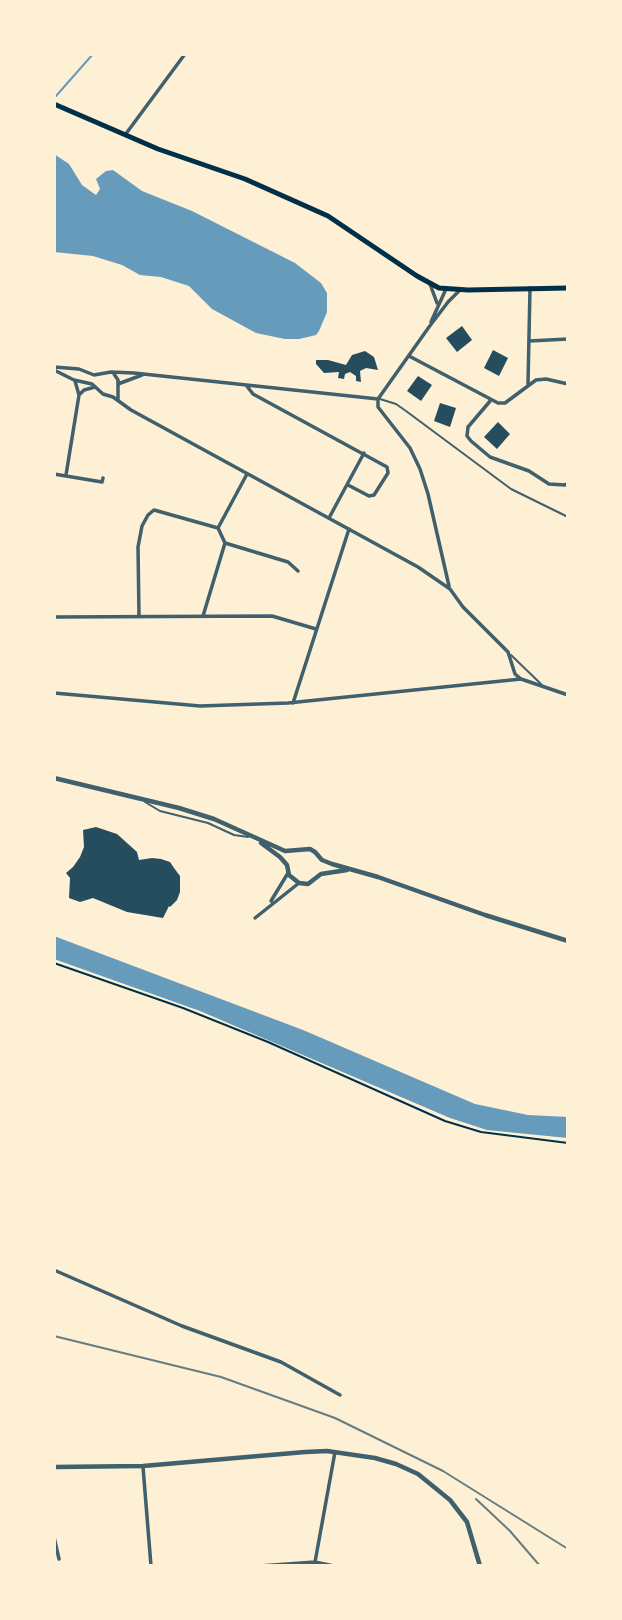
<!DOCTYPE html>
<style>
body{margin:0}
#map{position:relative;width:622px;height:1620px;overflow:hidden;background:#fdf0d5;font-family:Arial,sans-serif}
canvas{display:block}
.frame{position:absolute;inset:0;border:56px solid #fdf0d5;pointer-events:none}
</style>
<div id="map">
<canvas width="622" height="1620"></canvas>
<div class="frame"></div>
</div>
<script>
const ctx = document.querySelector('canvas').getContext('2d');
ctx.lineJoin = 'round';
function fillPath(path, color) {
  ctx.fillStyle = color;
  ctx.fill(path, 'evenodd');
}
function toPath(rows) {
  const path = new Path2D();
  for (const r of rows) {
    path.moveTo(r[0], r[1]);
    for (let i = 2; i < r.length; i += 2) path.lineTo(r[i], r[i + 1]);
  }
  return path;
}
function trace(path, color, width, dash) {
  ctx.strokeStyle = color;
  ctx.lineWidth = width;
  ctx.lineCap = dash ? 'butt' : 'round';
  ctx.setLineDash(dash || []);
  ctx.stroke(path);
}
fillPath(toPath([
 [54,154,69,164,82,185,96,195,100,189,96,179,106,171,113,170,142,191,192,211,295,263,321,283,327,293,327,312,319,331,316,335,299,339,285,339,256,333,212,309,189,286,161,277,140,275,122,265,93,256,54,252],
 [54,936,303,1030,475,1104,528,1115,568,1117,568,1138,487,1130,450,1118,200,1011,54,959]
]), '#669bbc');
trace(toPath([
 [56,96,93,54]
]), '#669bbc', 2);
fillPath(toPath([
 [462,326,472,340,457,352,446,338],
 [493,350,508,358,499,376,484,368],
 [365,351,374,357,378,370,366,368,360,371,361,382,356,381,356,376,350,372,345,374,344,379,338,378,339,372,324,373,316,364,316,360,328,360,346,365,352,355],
 [418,376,432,385,421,401,407,391],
 [440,403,456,408,450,427,434,421],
 [498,422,510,434,497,449,484,437],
 [96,827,117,834,137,852,139,860,152,858,161,859,170,862,174,868,180,876,180,892,177,900,170,907,169,906,163,918,127,912,93,898,80,902,69,898,70,878,66,873,73,867,80,857,84,847,83,830]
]), '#264d5e');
trace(toPath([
 [54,963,183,1008,268,1042,445,1121,481,1132,568,1143]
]), '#003049', 2);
trace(toPath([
 [380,399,396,404,406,411,511,489,568,517],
 [511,655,542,685],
 [145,802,160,811,208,823,234,835,248,837]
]), '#3f606c', 2);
trace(toPath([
 [125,135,185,54],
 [430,284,437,303],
 [431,322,446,289],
 [529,341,568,339],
 [409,356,498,403,505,403,536,380,546,379,568,384],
 [54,367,79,369,94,375,111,372,134,373,378,399],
 [54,370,74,380,92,384,103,394,113,397,131,410,418,567,450,589,463,607,508,652,515,674,521,679],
 [114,374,118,380,118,400],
 [118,384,142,375],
 [528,384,530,288],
 [246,385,253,394,387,467,388,473,374,495,369,496,348,485],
 [80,394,84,390,95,387],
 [378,399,378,407,410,448,420,469,428,494,449,586],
 [378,399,429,327,448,302,460,290],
 [491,400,468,427,467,436,471,441,490,457,529,471,549,484,565,485,568,483],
 [54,474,102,482,103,478],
 [66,475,79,395,75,381],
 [329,518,364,453],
 [218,528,225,543,288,562,298,571],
 [218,528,247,474],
 [203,616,225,543],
 [54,617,272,616,316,629],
 [139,617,138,547,142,526,148,515,154,510,218,528],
 [54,693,200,706,288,703,521,679,568,695],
 [293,703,349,529],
 [271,901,288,873],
 [255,918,299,883],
 [54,1270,182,1326,281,1362,340,1395],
 [143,1467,151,1566],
 [54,1537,59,1559],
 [315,1562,335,1452],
 [259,1566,315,1562,334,1566]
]), '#3f606c', 3.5);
trace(toPath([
 [54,778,179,808,214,819,285,851,310,849,315,852,322,860,332,864,378,877,485,915,568,941],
 [261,843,280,857,287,865,289,875,299,883,308,884,321,874,347,870],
 [54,1467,143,1466,305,1452,327,1451,375,1458,396,1464,418,1474,450,1500,467,1522,480,1566]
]), '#3f606c', 4.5);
trace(toPath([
 [54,104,158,149,245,179,328,216,417,276,439,288,468,290,568,288]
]), '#003049', 5);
trace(toPath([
 [54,1336,221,1377,335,1418,443,1471,568,1549],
 [476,1499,510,1531,540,1566]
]), '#657d81', 2);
</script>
